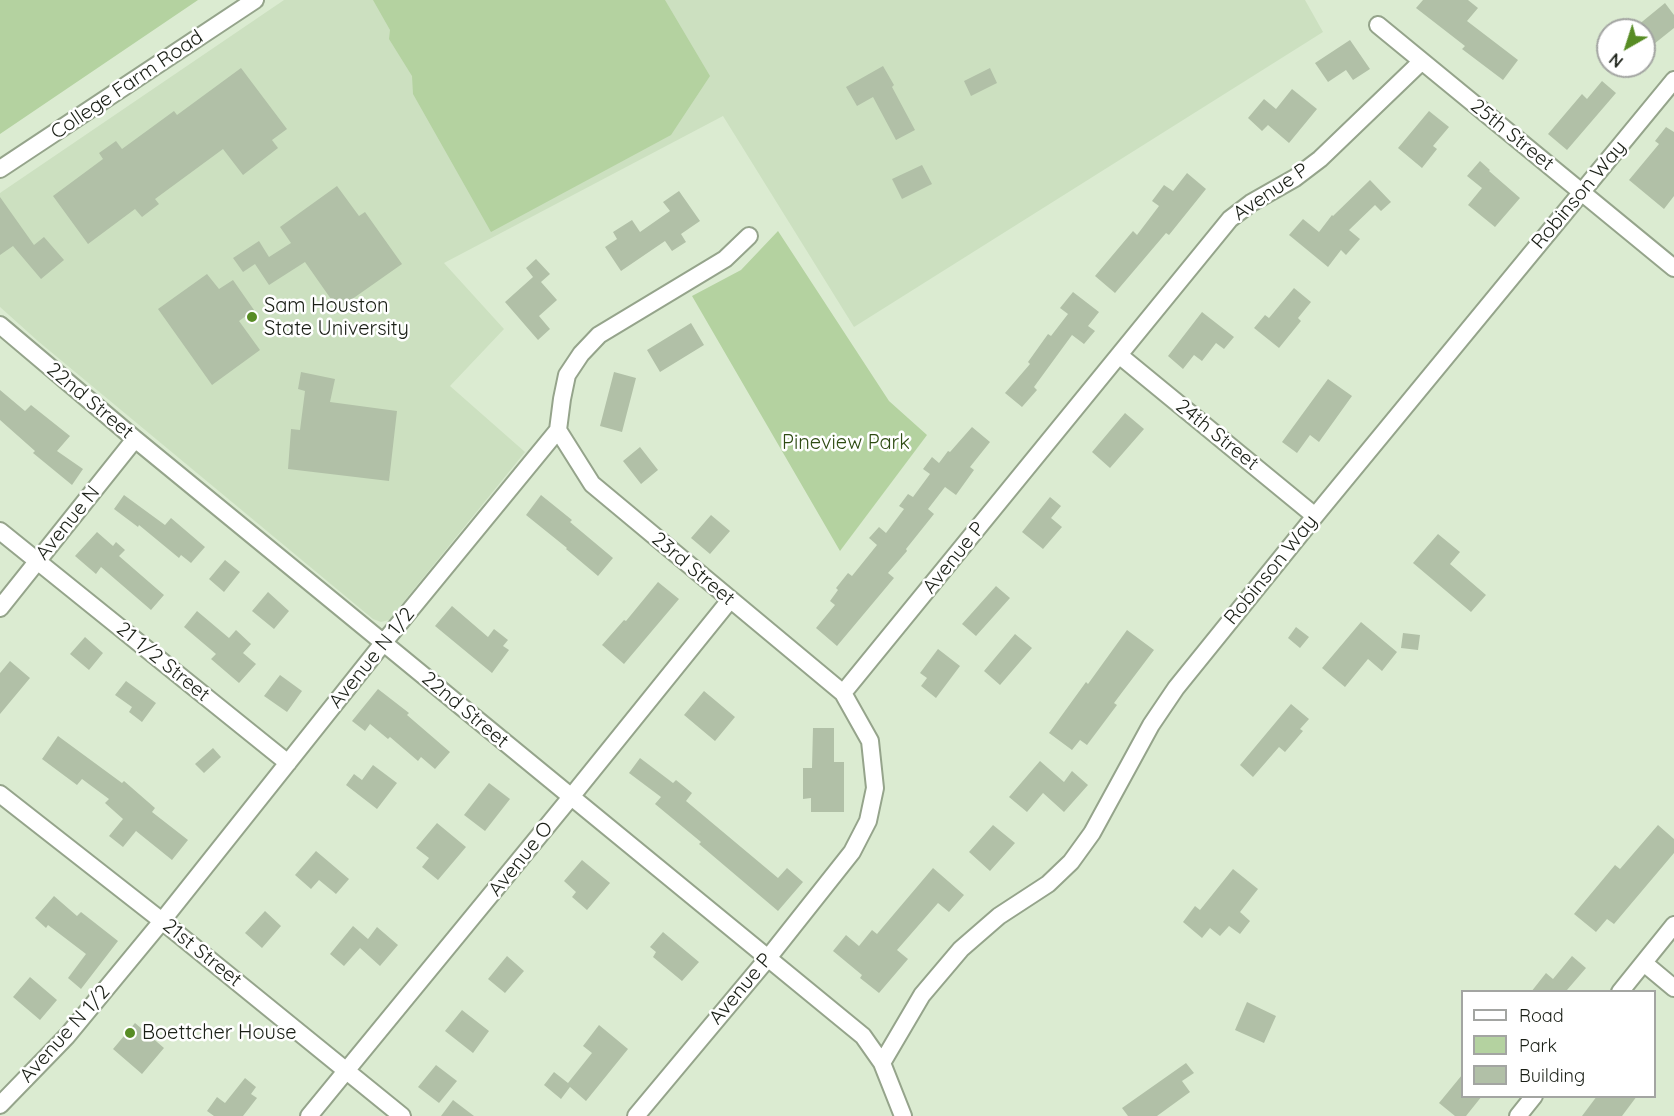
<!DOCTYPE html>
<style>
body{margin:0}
#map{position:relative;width:1674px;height:1116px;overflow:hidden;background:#dbebd1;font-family:Quicksand,sans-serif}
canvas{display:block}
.legend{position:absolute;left:1461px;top:990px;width:195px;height:108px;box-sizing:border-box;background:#fff;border:2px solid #a3a5a2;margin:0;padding:8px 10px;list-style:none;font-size:18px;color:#1a1f16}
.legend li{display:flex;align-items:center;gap:12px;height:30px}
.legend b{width:30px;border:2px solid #a3a5a2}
.north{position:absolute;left:1596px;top:18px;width:60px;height:60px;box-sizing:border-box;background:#fff;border:2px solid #a3a5a2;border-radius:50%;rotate:219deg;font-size:16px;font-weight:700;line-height:24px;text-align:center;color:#1a1f16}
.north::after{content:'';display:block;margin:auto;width:21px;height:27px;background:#578c24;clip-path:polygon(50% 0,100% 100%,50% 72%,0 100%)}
</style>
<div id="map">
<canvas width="1674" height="1116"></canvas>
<ul class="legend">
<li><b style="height:8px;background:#fff"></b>Road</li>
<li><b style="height:16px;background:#b4d2a0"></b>Park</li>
<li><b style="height:16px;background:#b1c0a7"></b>Building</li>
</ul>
<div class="north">N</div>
</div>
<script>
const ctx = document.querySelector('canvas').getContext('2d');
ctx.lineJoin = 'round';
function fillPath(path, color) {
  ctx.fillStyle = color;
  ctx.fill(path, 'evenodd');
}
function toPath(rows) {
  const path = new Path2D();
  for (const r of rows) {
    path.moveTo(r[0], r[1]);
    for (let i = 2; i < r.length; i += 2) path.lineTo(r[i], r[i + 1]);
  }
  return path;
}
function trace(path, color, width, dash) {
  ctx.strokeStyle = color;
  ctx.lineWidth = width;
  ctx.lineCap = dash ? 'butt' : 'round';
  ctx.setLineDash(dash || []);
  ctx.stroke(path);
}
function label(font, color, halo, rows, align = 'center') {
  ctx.font = font + ' Quicksand,sans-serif';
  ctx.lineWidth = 5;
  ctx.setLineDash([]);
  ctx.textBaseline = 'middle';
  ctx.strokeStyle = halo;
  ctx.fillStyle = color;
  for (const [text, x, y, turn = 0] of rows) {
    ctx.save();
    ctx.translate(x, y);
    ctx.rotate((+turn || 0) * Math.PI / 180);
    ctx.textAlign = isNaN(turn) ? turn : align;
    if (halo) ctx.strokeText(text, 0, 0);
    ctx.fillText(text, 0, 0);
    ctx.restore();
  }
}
fillPath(toPath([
 [284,0,1305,0,1323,32,854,327,723,116,444,263,504,329,450,386,525,452,389,620,381,622,373,619,39,342,0,307,0,193]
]), '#cce0c0');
fillPath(toPath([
 [0,0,198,0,0,134],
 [373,0,665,0,710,76,671,135,491,232,413,94,412,76,389,39,390,30],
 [778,231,889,401,927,435,840,551,692,296,741,270]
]), '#b4d2a0');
fillPath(toPath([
 [1423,0,1468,0,1478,8,1467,21,1518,60,1503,80,1462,49,1465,46,1416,8],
 [1665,3,1674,15,1674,28,1644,52,1644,30,1632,30],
 [1350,40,1370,69,1353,80,1346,70,1328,82,1315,63],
 [883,66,894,85,892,87,915,130,896,140,873,97,857,106,846,87],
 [241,68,287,129,272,140,278,148,243,175,223,149,155,199,159,204,142,217,135,209,88,244,53,196,103,159,99,153,116,141,122,149,174,111,177,115],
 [990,68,997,83,971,96,964,81],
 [1602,81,1616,93,1567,150,1548,134,1582,94,1587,99],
 [1292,89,1317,109,1289,143,1268,125,1262,131,1248,118,1264,99,1276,109],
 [1429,111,1449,127,1433,146,1437,149,1422,168,1398,148],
 [1666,127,1674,132,1674,196,1664,209,1629,180,1659,144,1655,141],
 [1480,161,1490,170,1489,171,1520,198,1495,227,1468,205,1482,188,1467,176],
 [922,165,932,184,902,199,892,179],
 [1187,173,1206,189,1169,235,1166,233,1115,293,1095,276,1133,231,1137,235,1159,206,1152,201,1164,185,1173,191],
 [1370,180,1391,202,1381,211,1375,205,1349,230,1360,239,1346,255,1341,250,1328,267,1289,235,1303,219,1319,232,1332,215,1333,216],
 [337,186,359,216,365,212,402,264,338,309,305,262,269,285,255,264,243,272,233,258,259,241,269,257,291,243,280,227],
 [679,191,700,221,681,234,686,242,672,251,665,241,621,271,605,247,617,239,613,232,632,220,640,232,670,211,663,202],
 [0,197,34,245,44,237,64,260,41,279,13,246,0,255],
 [536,259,550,274,541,282,557,300,539,316,550,329,538,340,505,302,533,277,526,268],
 [207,274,219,289,233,280,254,310,239,321,260,350,212,385,158,309],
 [1294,288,1311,302,1298,318,1301,321,1279,348,1254,328,1265,315,1269,318],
 [1073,292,1099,312,1088,326,1095,331,1084,344,1072,335,1034,387,1037,390,1022,407,1005,393,1030,364,1028,362,1048,334,1051,336,1068,314,1060,308],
 [1202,312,1234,337,1224,349,1216,343,1202,361,1194,355,1183,369,1168,356],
 [691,323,704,345,660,372,647,350],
 [301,372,335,379,330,402,397,411,389,481,288,469,291,429,300,430,305,391,298,389],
 [614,372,636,378,622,432,600,426],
 [1328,379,1352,396,1319,442,1310,435,1297,453,1282,442],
 [0,390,25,411,31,405,70,436,57,451,83,469,72,485,33,453,35,451,0,420],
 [1125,413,1144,429,1110,468,1092,452],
 [972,427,990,442,970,467,974,470,956,495,945,487,928,509,934,514,906,549,907,551,888,573,894,578,837,646,816,628,835,605,830,601,838,590,836,588,848,573,852,576,877,545,869,538,879,527,886,533,904,509,899,506,908,494,913,497,930,474,923,469,932,457,939,463,948,451,950,452],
 [640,447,658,470,641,484,623,461],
 [124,495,165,525,171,518,205,547,191,563,181,555,179,558,139,525,138,527,114,509],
 [541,495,572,520,570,522,613,558,598,576,566,549,567,548,526,515],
 [1050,497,1061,506,1051,518,1062,527,1043,549,1022,532],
 [711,515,730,531,710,554,691,538],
 [97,532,113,546,116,542,125,550,119,556,164,595,151,610,101,567,96,574,75,556],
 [1438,534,1460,552,1450,564,1486,595,1471,612,1413,563],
 [225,560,240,572,224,592,209,579],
 [658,582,679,599,624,664,602,645,624,620,626,621],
 [996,586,1010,598,976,636,962,624],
 [268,592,289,611,274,629,252,611],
 [452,606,488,637,494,629,508,640,503,646,509,650,492,673,435,626],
 [197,611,229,638,236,630,251,644,243,653,256,664,239,683,211,659,216,654,184,627],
 [1361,622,1397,652,1382,671,1368,659,1345,687,1322,668],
 [1296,627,1309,637,1300,648,1288,638],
 [1127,630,1154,650,1114,703,1117,705,1087,745,1080,740,1072,750,1049,733,1086,682,1088,684],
 [1403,633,1420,635,1418,650,1401,648],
 [1015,634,1032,648,1000,685,984,671],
 [85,637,103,653,89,670,70,654],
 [938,649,960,666,936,698,921,686,927,678,920,673],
 [10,661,30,678,0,714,0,673],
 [280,675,302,691,287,712,264,696],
 [126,681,156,703,142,722,129,712,132,707,115,695],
 [378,689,409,713,407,715,450,752,435,769,421,757,418,761,390,737,388,739,370,724,365,731,352,721],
 [704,691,735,717,715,741,684,715],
 [1291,704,1309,719,1300,729,1303,731,1285,752,1279,747,1253,777,1240,765],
 [813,728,834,728,834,762,844,762,844,812,811,812,811,798,803,799,803,768,812,768],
 [58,736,122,783,124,781,155,808,152,812,188,840,172,860,136,831,123,847,109,836,123,819,105,803,109,799,82,779,77,785,42,759],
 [213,748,221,757,204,773,195,764],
 [640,758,673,783,676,780,692,793,686,801,778,878,787,868,803,882,778,911,699,844,701,842,655,804,661,797,629,773],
 [1040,761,1064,782,1072,771,1088,785,1064,812,1043,793,1027,812,1009,797],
 [373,765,397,783,377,809,346,785,354,774,362,780],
 [489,783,510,799,485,831,464,815],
 [437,823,466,847,438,880,422,867,429,858,416,848],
 [993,825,1015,843,990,871,969,852],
 [1658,825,1674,839,1674,853,1614,924,1607,919,1596,932,1574,914,1615,865,1620,869],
 [316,851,349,879,336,894,319,880,311,889,295,875],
 [582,860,610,883,587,910,572,897,576,892,564,881],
 [933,868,964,895,949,912,938,903,897,950,908,959,879,993,860,978,862,975,833,951,846,935,859,946,872,930,877,934],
 [1233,869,1258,889,1240,912,1250,921,1240,934,1229,926,1220,936,1210,928,1202,938,1183,922,1195,906,1200,910],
 [54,896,77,916,81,912,118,941,81,989,68,978,86,954,48,925,46,928,35,918],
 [265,911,281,926,262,948,245,933],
 [353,926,368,939,377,927,398,945,380,966,360,948,344,966,330,954],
 [663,932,699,962,682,981,653,957,656,952,650,947],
 [507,956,524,971,505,993,488,979],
 [1572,956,1586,968,1567,990,1569,992,1531,992,1546,973,1553,979],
 [30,977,57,1000,40,1020,13,997],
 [1247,1002,1276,1016,1264,1043,1235,1030],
 [462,1010,489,1031,473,1053,445,1031],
 [135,1023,164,1048,142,1074,113,1049],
 [599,1025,628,1049,586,1101,570,1087,561,1099,544,1085,554,1072,568,1083,592,1053,583,1046],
 [1186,1063,1194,1073,1182,1081,1190,1092,1157,1116,1128,1116,1122,1108],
 [436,1065,457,1081,439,1103,418,1087],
 [1462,1075,1462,1096,1482,1096,1466,1116,1455,1116,1439,1103],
 [245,1078,256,1087,251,1094,257,1098,243,1116,214,1116,207,1111,217,1097,225,1103],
 [1597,1096,1637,1096,1622,1116,1582,1116],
 [453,1100,474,1116,441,1116]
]), '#b1c0a7');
const minor = toPath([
 [1378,25,1674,268],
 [0,169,255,0],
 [0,325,135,439,863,1036,882,1063,903,1116],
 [1119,355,1315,516],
 [558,430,592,484,843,693,870,741,875,788,868,821,852,852,768,958,636,1116],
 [0,531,288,763],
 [0,608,135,439],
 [843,693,1230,219,1251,203,1295,178,1320,159,1422,61],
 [0,794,162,921,402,1116],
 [1644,963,1674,988],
 [1620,992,1674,925],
 [882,1063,922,995,961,949,999,916,1048,884,1071,862,1092,833,1151,725,1176,688,1315,516,1674,80],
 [0,1105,67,1036,162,921,384,642,558,430,562,399,567,375,581,354,599,335,725,259,749,236],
 [309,1116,571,797,730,600],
 [1518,1116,1534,1096]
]);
trace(minor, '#95a48b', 20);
trace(minor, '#fff', 16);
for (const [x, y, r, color] of [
 [252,317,6,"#578c24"],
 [130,1033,6,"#578c24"]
]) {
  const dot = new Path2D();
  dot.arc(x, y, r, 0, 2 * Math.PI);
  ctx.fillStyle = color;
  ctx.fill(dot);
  trace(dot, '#fff', 2);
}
label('20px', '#1a1f16', '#fff', [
 ["College Farm Road",127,85,-34],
 ["25th Street",1512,135,39],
 ["Avenue P",1271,192,-34],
 ["Robinson Way",1579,195,-50],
 ["22nd Street",90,401,40],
 ["24th Street",1217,435,39],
 ["Avenue N",68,523,-51],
 ["Avenue P",954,558,-51],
 ["23rd Street",693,569,40],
 ["Robinson Way",1271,570,-51],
 ["Avenue N 1/2",372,658,-51],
 ["21 1/2 Street",163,662,39],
 ["22nd Street",465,710,40],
 ["Avenue O",521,859,-51],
 ["21st Street",202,953,39],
 ["Avenue P",741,989,-50],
 ["Avenue N 1/2",65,1034,-48]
]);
label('20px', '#1a1f16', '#fff', [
 ["Sam Houston",264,306],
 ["State University",264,329],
 ["Boettcher House",142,1033]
], 'left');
label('20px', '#2e4b13', '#fff', [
 ["Pineview Park",846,443]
]);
</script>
